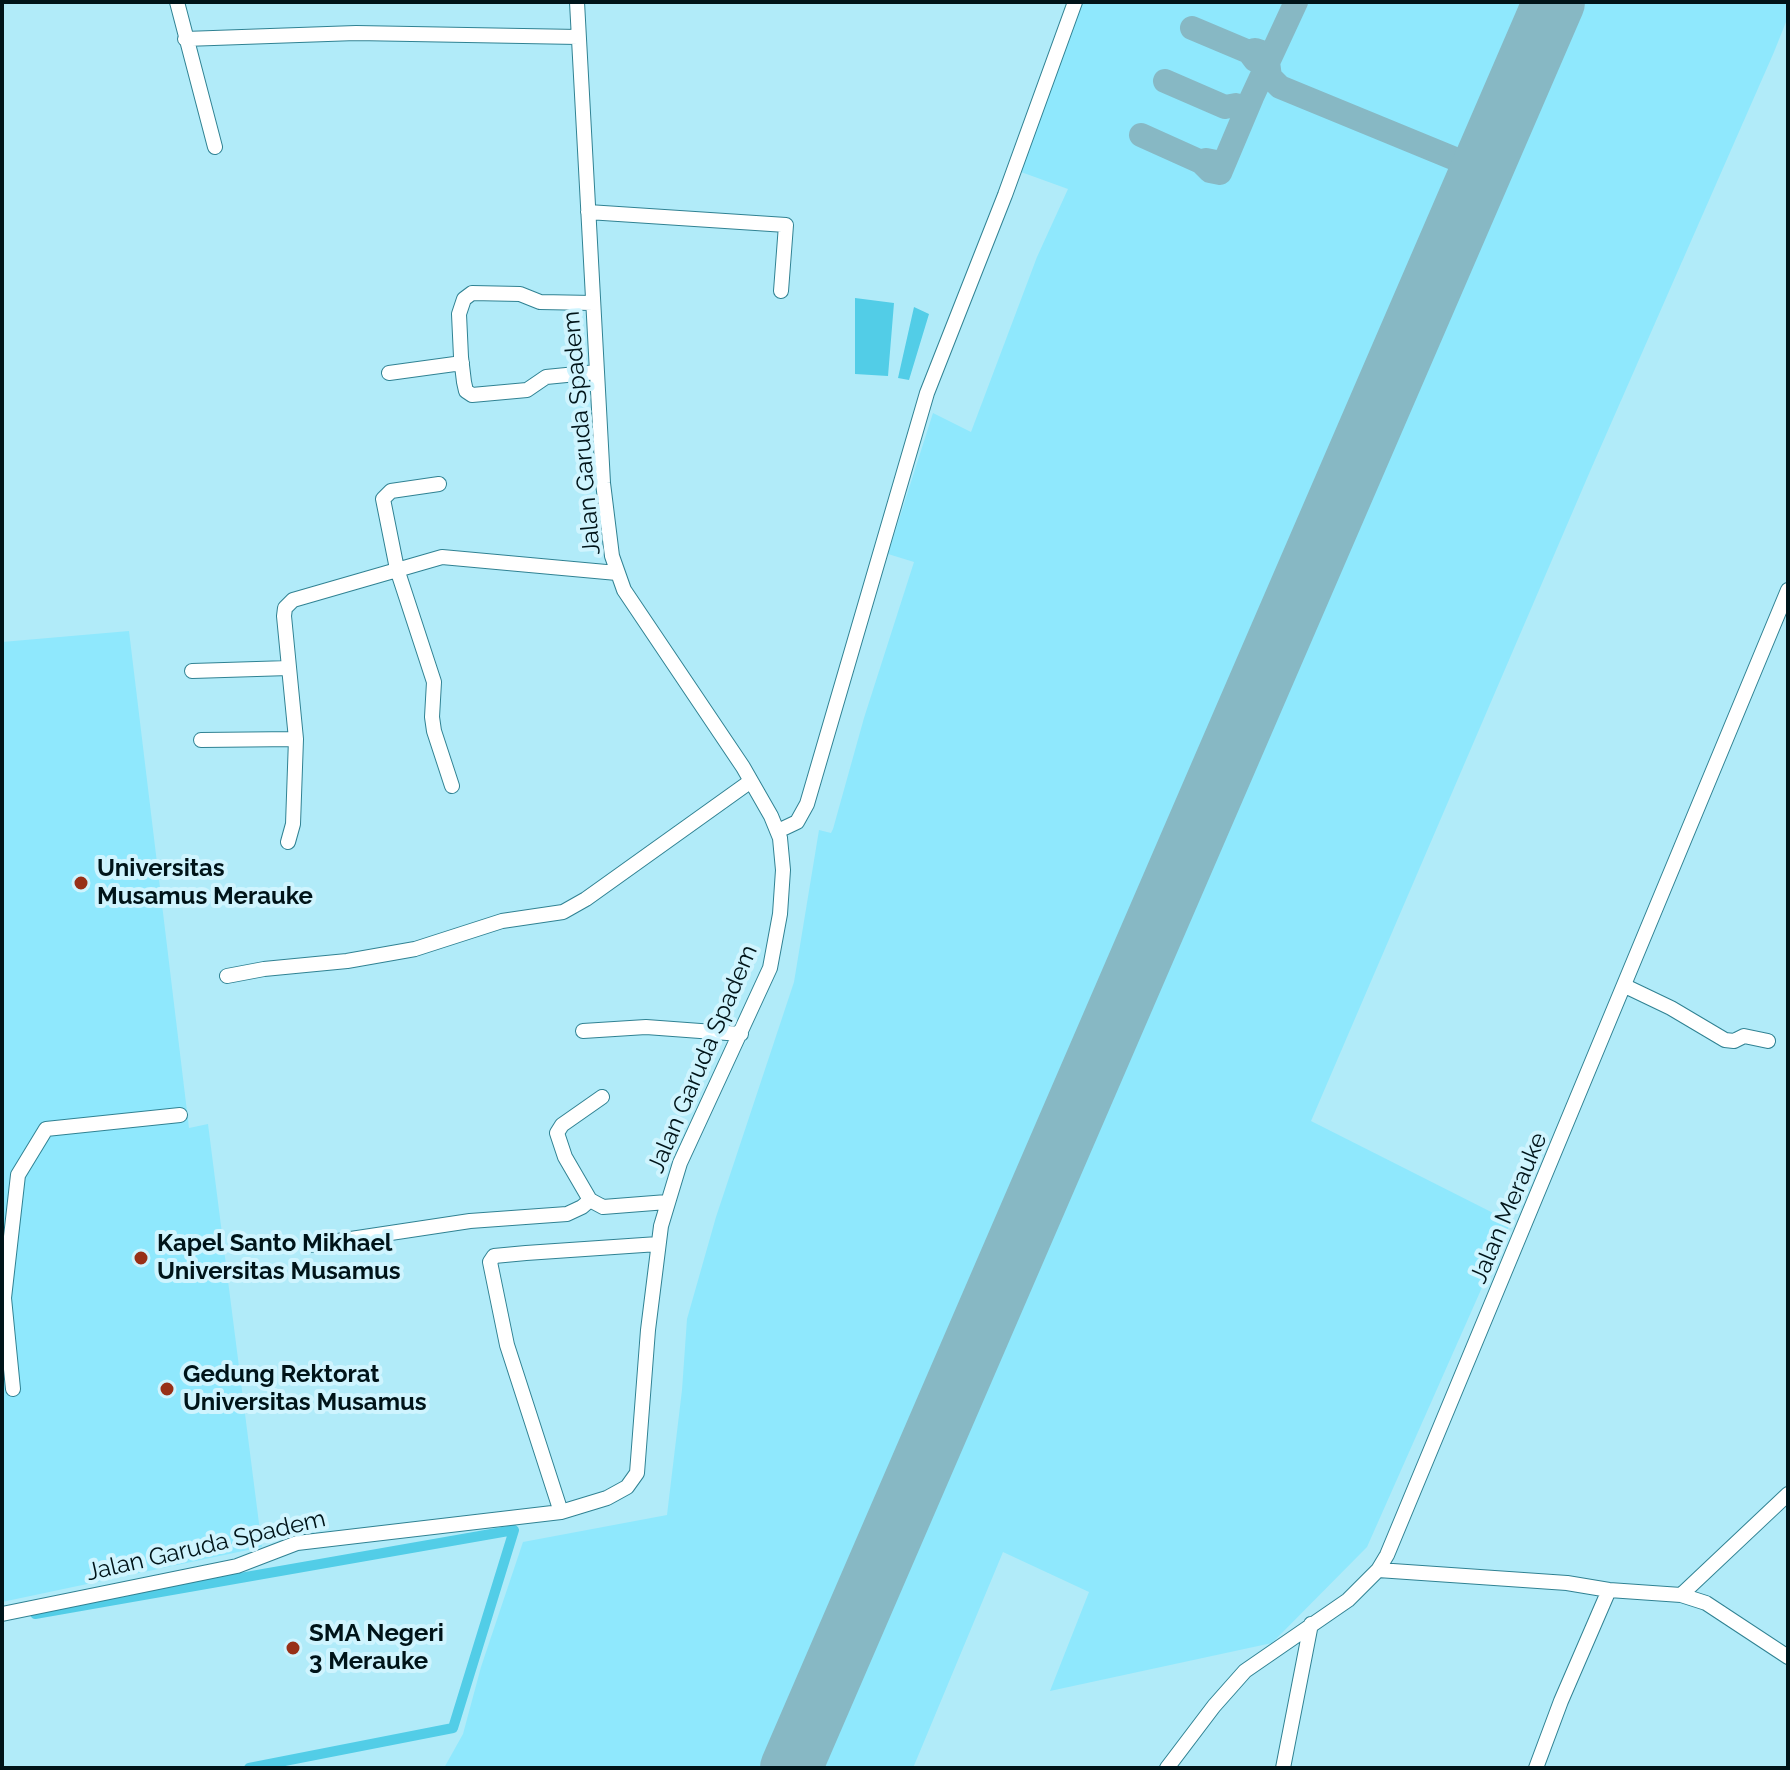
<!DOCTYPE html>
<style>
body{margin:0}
#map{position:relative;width:1790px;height:1770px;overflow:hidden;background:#b1ebf9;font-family:Raleway,sans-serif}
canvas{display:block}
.frame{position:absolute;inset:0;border:4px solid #001419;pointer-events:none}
</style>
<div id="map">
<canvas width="1790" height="1770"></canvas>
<div class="frame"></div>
</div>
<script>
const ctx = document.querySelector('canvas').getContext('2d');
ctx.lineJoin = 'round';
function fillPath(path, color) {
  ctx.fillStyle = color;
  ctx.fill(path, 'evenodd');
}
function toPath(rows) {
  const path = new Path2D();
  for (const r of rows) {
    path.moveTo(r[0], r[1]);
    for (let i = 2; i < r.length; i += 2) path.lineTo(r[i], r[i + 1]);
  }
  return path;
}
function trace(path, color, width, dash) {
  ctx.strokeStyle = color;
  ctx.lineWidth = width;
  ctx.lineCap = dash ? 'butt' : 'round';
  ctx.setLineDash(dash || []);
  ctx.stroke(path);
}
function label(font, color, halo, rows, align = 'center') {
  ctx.font = font + ' Raleway,sans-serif';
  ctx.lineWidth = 8;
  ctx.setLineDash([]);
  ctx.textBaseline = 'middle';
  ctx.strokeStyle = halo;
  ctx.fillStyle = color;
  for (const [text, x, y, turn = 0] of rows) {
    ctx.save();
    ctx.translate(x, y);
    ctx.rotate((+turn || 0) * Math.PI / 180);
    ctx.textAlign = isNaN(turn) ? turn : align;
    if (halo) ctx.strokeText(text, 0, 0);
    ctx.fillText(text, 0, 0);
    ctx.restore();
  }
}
fillPath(toPath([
 [1082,2,1788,2,1788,17,1774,52,1591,469,1311,1121,1511,1222,1367,1547,1272,1643,1050,1691,1089,1592,1003,1552,913,1768,444,1768,463,1734,481,1667,523,1542,667,1515,682,1390,687,1319,716,1217,794,982,819,830,831,833,833,829,864,718,914,562,888,554,933,413,971,432,1037,257,1068,189,1021,172],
 [129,631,189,1128,208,1124,262,1547,2,1602,2,642]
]), '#8fe8fd');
fillPath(toPath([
 [855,298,894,303,888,376,855,374],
 [914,307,929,314,909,380,898,378]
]), '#52cde7');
trace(toPath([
 [35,1614,514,1530,453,1728,249,1768]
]), '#52cde7', 10);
trace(toPath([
 [1192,28,1249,52,1255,50,1264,53],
 [1249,52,1255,60,1268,62,1270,77,1280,87,1482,170],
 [1165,81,1225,107,1236,105,1245,112],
 [1141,135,1201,162,1206,160,1216,162],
 [1201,162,1210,171,1220,173,1252,97,1296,2]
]), '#87b8c4', 24);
trace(toPath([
 [791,1768,1554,2]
]), '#87b8c4', 62);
const minor = toPath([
 [177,2,215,147],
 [185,39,356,33,578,37],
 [588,212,786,225,781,291],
 [593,303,540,302,520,294,472,293,464,299,459,314,461,357,464,382,466,391,472,395,527,390,546,377,597,372],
 [389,373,462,363],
 [439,484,391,491,383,499,397,569,434,682,432,717,434,731,452,786],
 [192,671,289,668],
 [201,740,296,739],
 [778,831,797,822,807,804,927,393,1005,195,1075,2],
 [288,842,293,824,296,739,284,616,285,608,293,600,442,557,617,573],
 [227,976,264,969,347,961,415,949,502,921,563,912,586,899,751,781],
 [1625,986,1671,1008,1725,1040,1734,1041,1744,1036,1768,1041],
 [583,1031,646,1027,741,1034],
 [602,1097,562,1125,557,1133,565,1157,590,1200,603,1207,667,1202],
 [311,1245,470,1221,567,1214,582,1207,590,1200],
 [13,1389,4,1298,18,1175,46,1129,180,1115],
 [561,1512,507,1345,490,1262,494,1256,526,1253,658,1244],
 [1378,1570,1567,1583,1609,1590,1681,1595,1706,1603,1788,1657],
 [1681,1595,1788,1494],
 [2,1614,237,1566,297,1543,561,1512,607,1498,627,1487,637,1473,648,1330,661,1226,680,1163,770,968,780,914,783,870,780,838,771,816,743,767,624,590,612,556,603,483,577,2],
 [1167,1768,1214,1706,1245,1671,1348,1600,1378,1570,1387,1555,1788,590],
 [1283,1768,1311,1624],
 [1536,1768,1561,1701,1609,1590]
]);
trace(minor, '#308293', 16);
trace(minor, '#fff', 14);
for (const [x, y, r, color] of [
 [81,883,8,"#983017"],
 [141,1258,8,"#983017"],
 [167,1389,8,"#983017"],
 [293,1648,8,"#983017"]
]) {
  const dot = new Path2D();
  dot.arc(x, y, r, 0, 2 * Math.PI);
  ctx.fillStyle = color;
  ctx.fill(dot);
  trace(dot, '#cff4fe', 3);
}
label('24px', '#001419', '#cff4fe', [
 ["Jalan Garuda Spadem",582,433,-95],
 ["Jalan Garuda Spadem",703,1059,-67],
 ["Jalan Merauke",1509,1208,-67],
 ["Jalan Garuda Spadem",206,1546,-13]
]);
label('bold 24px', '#001419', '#cff4fe', [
 ["Universitas",97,869],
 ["Musamus Merauke",97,897],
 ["Kapel Santo Mikhael",157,1244],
 ["Universitas Musamus",157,1272],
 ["Gedung Rektorat",183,1375],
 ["Universitas Musamus",183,1403],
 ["SMA Negeri",309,1634],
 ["3 Merauke",309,1662]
], 'left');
</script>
